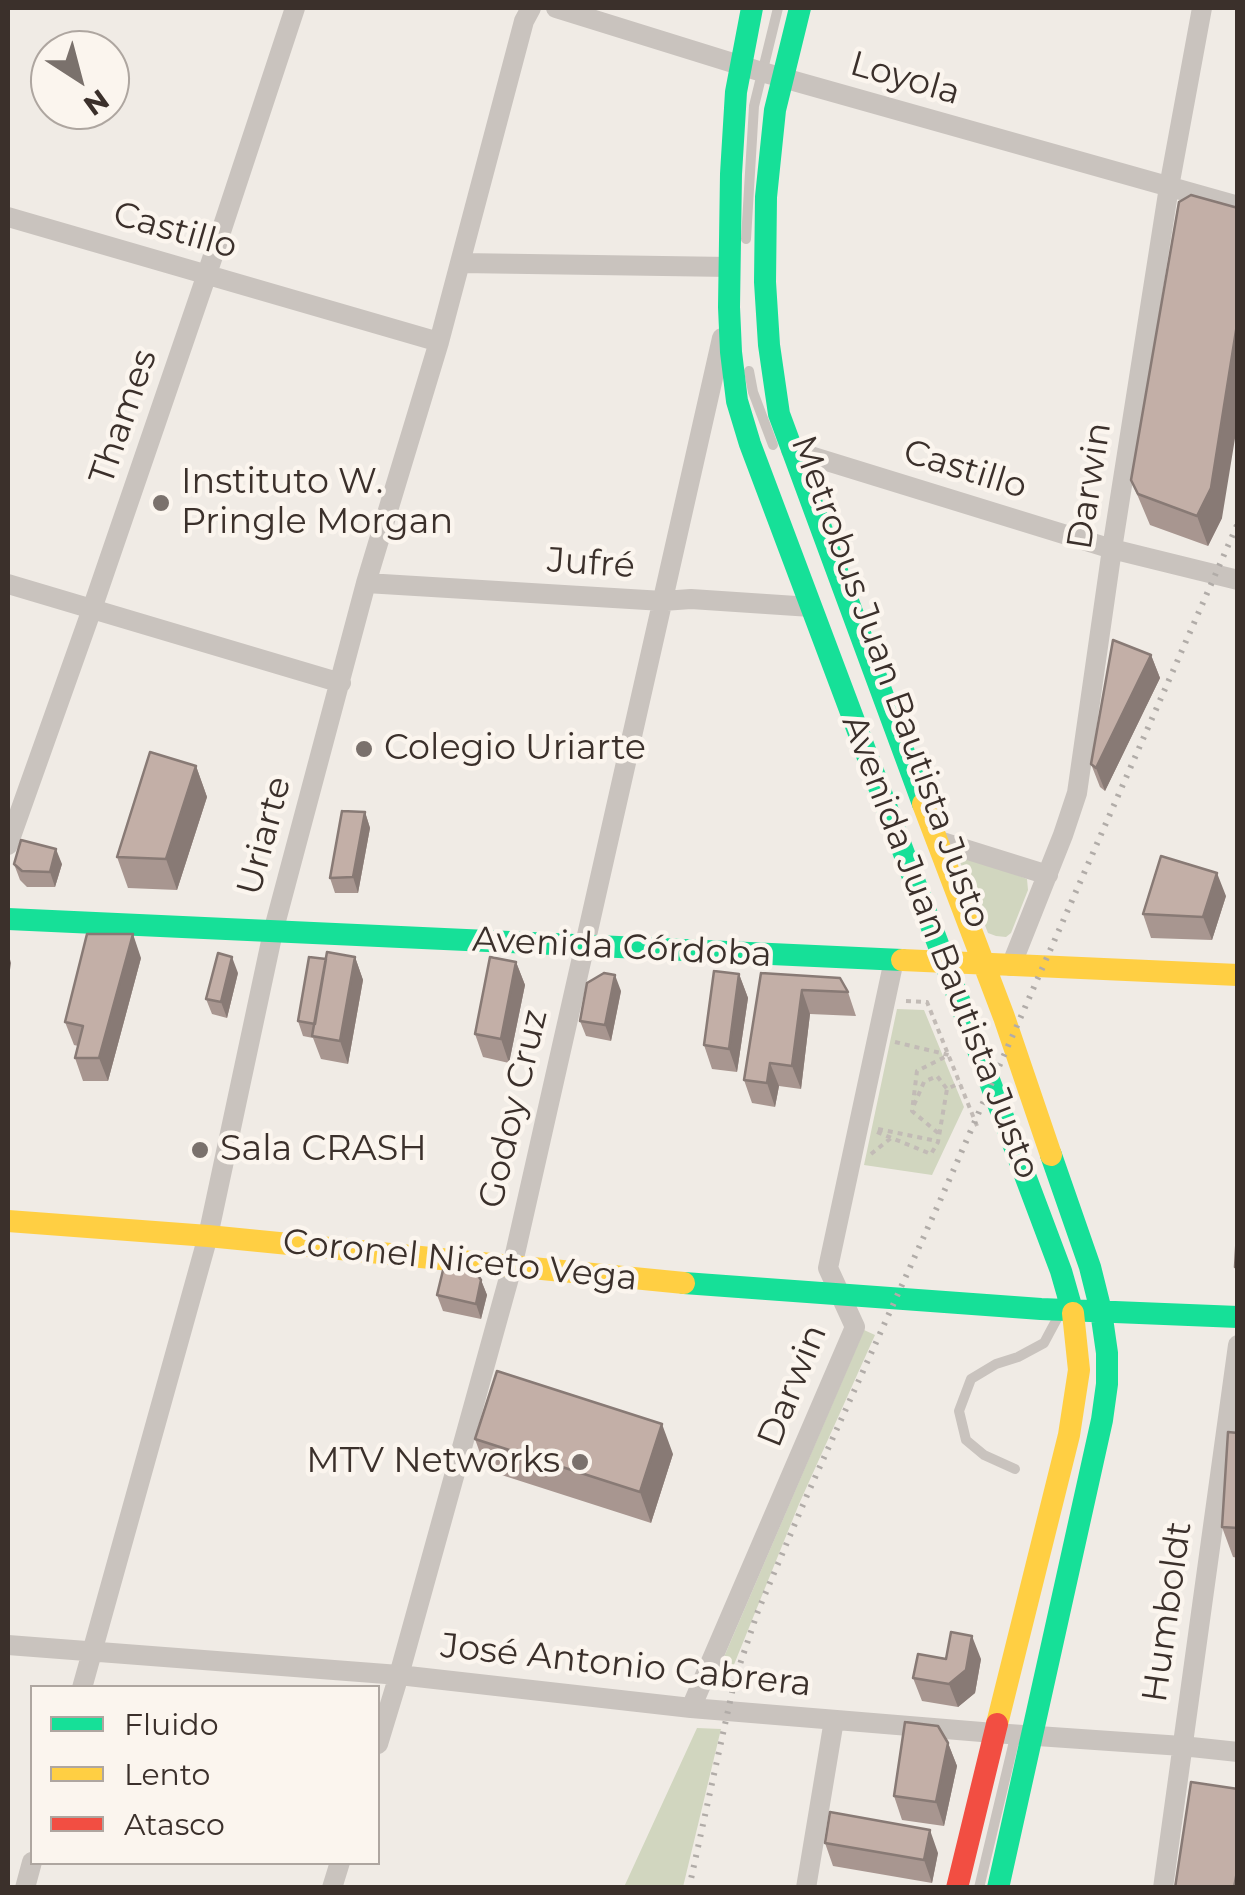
<!DOCTYPE html>
<meta charset="utf-8">
<style>
body{margin:0}
#map{position:relative;width:1245px;height:1895px;overflow:hidden;background:#f0ebe5;font-family:Montserrat,sans-serif}
canvas{display:block}
.frame{position:absolute;inset:0;border:10px solid #3b302b;pointer-events:none}
.legend{position:absolute;left:30px;top:1685px;width:350px;height:180px;box-sizing:border-box;background:#fbf5ee;border:2px solid #aea6a0;margin:0;padding:12px 18px;list-style:none;font-size:30px;color:#3b302b}
.legend li{display:flex;align-items:center;gap:20px;height:50px}
.legend b{width:50px;border:2px solid #aea6a0}
.north{position:absolute;left:30px;top:30px;width:100px;height:100px;box-sizing:border-box;background:#fbf5ee;border:2px solid #aea6a0;border-radius:50%;rotate:144deg;font-size:28px;font-weight:700;line-height:40px;text-align:center;color:#3b302b}
.north::after{content:'';display:block;margin:auto;width:35px;height:45px;background:#7a716c;clip-path:polygon(50% 0,100% 100%,50% 72%,0 100%)}
</style>
<div id="map">
<canvas width="1245" height="1895"></canvas>
<div class="frame"></div>
<ul class="legend">
<li><b style="height:12px;background:#16e098"></b>Fluido</li>
<li><b style="height:12px;background:#ffcf43"></b>Lento</li>
<li><b style="height:12px;background:#f24e42"></b>Atasco</li>
</ul>
<div class="north">N</div>
</div>
<script>
const ctx = document.querySelector('canvas').getContext('2d');
ctx.lineJoin = 'round';
function fillPath(path, color) {
  ctx.fillStyle = color;
  ctx.fill(path, 'evenodd');
}
function toPath(rows) {
  const path = new Path2D();
  for (const r of rows) {
    path.moveTo(r[0], r[1]);
    for (let i = 2; i < r.length; i += 2) path.lineTo(r[i], r[i + 1]);
  }
  return path;
}
function trace(path, color, width, dash) {
  ctx.strokeStyle = color;
  ctx.lineWidth = width;
  ctx.lineCap = dash ? 'butt' : 'round';
  ctx.setLineDash(dash || []);
  ctx.stroke(path);
}
function label(font, color, halo, rows, align = 'center') {
  ctx.font = font + ' Montserrat,sans-serif';
  ctx.lineWidth = 9;
  ctx.setLineDash([]);
  ctx.textBaseline = 'middle';
  ctx.strokeStyle = halo;
  ctx.fillStyle = color;
  for (const [text, x, y, turn = 0] of rows) {
    ctx.save();
    ctx.translate(x, y);
    ctx.rotate((+turn || 0) * Math.PI / 180);
    ctx.textAlign = isNaN(turn) ? turn : align;
    if (halo) ctx.strokeText(text, 0, 0);
    ctx.fillText(text, 0, 0);
    ctx.restore();
  }
}
fillPath(toPath([
 [964,854,1027,879,1028,890,1011,933,1006,937,996,936,988,933,960,862],
 [897,1009,924,1010,964,1107,932,1175,864,1165],
 [864,1330,875,1335,799,1504,729,1677,715,1678],
 [697,1728,721,1729,683,1887,624,1887]
]), '#d1d6bf');
trace(toPath([
 [906,1001,927,1002,977,1126],
 [895,1042,949,1055],
 [914,1105,924,1082,937,1076,947,1089],
 [878,1129,937,1141],
 [877,1132,931,1154,938,1142,947,1089,960,1083],
 [938,1133,912,1111,917,1071,949,1055],
 [871,1154,891,1138]
]), '#c2bbb6', 4, [5, 5]);
trace(toPath([
 [746,239,754,106,778,8],
 [749,371,753,392,773,445],
 [1015,1469,984,1455,966,1440,959,1411,971,1379,996,1364,1018,1357,1044,1343,1059,1315],
 [979,1888,1016,1733]
]), '#c9c3be', 10);
trace(toPath([
 [556,8,762,72,1238,206],
 [8,217,439,342],
 [461,263,730,267],
 [791,450,1112,549,1238,580],
 [366,583,663,601,691,599,811,607],
 [8,584,341,683],
 [936,840,1048,875],
 [8,845,92,609,207,274,295,8],
 [1011,966,1063,835,1077,793,1112,549,1169,187,1202,8],
 [8,1645,399,1675,691,1708,994,1733,1182,1746,1238,1752],
 [82,1688,208,1236,273,932,366,583,439,342,524,21,531,8],
 [691,1708,855,1327,828,1268,894,960],
 [378,1744,399,1675,512,1267,722,338],
 [25,1888,32,1862],
 [332,1888,340,1862],
 [806,1888,834,1720],
 [1163,1888,1238,1345]
]), '#c9c3be', 20);
trace(toPath([
 [752,8,736,92,731,174,729,307,731,352,737,401,750,444,1061,1271,1073,1313],
 [800,8,775,110,766,197,765,282,769,345,779,414,923,804],
 [8,919,902,960],
 [684,1283,1041,1309,1238,1317],
 [998,1888,1102,1420,1107,1384,1107,1353,1101,1311,1090,1267,1051,1155]
]), '#16e098', 22);
trace(toPath([
 [923,804,1004,1017,1051,1155],
 [902,960,1238,975],
 [8,1221,208,1236,684,1283],
 [997,1724,1069,1435,1079,1370,1073,1313]
]), '#ffcf43', 22);
trace(toPath([
 [957,1888,997,1724]
]), '#f24e42', 22);
trace(toPath([
 [689,1888,735,1679,758,1611,808,1493,939,1203,1238,523]
]), '#b1aca8', 6, [2.5, 8]);
fillPath(toPath([
 [1131,480,1222,518,1208,546,1150,525],
 [1151,655,1160,678,1105,791,1100,787,1091,764],
 [196,766,207,797,177,890,128,888,117,857],
 [365,812,370,828,358,893,335,893,330,878],
 [14,864,62,864,55,887,27,887,20,880],
 [1226,896,1212,940,1151,938,1143,914],
 [355,957,363,980,348,1064,321,1059,313,1038,303,1036,298,1021,326,959],
 [141,958,108,1081,83,1081,75,1058,78,1046,74,1045,65,1022],
 [516,962,525,985,509,1063,483,1057,475,1034],
 [238,973,227,1018,212,1014,206,999],
 [761,973,848,992,856,1016,810,1014,801,1089,779,1086,775,1107,752,1103,744,1080],
 [739,974,748,998,737,1072,712,1069,704,1045],
 [621,991,611,1041,586,1036,580,1021],
 [481,1280,487,1295,481,1319,443,1311,437,1295],
 [1238,1433,1238,1558,1233,1557,1222,1527],
 [475,1439,673,1454,651,1523,486,1470],
 [981,1659,975,1693,958,1707,922,1701,913,1678],
 [948,1743,957,1766,944,1826,902,1820,894,1796],
 [825,1843,938,1853,932,1883,833,1866]
]), '#a89690');
fillPath(toPath([
 [1238,318,1238,420,1222,518,1208,546,1197,516],
 [1151,655,1160,678,1105,791,1096,768],
 [196,766,207,797,177,890,166,859],
 [365,812,370,828,358,893,353,877],
 [56,849,62,864,55,887,50,872],
 [1217,873,1226,896,1212,940,1203,917],
 [133,934,141,958,108,1081,99,1058],
 [8,952,11,963,8,983],
 [232,957,238,973,227,1018,221,1002],
 [355,957,363,980,348,1064,340,1041],
 [516,962,525,985,509,1063,501,1039],
 [739,974,748,998,737,1072,729,1049],
 [615,975,621,991,611,1041,605,1025],
 [802,990,810,1014,801,1089,792,1066],
 [770,1063,779,1086,775,1107,767,1083],
 [481,1280,487,1295,481,1319,476,1304],
 [662,1424,673,1454,651,1523,640,1492],
 [972,1636,981,1659,975,1693,958,1707,949,1684],
 [948,1743,957,1766,944,1826,936,1802],
 [930,1830,938,1853,932,1883,924,1860]
]), '#887a75');
const building = toPath([
 [1191,195,1238,208,1238,318,1211,488,1197,516,1138,494,1131,480,1179,202,1191,195],
 [1113,640,1151,655,1096,768,1091,764,1113,640],
 [150,752,196,766,166,859,117,857,150,752],
 [342,811,365,812,353,877,330,878,342,811],
 [21,840,56,849,50,872,22,871,14,864,21,840],
 [1161,856,1217,873,1203,917,1143,914,1161,856],
 [87,934,133,934,99,1058,75,1058,83,1026,65,1022,87,934],
 [327,952,355,957,340,1041,312,1036,327,952],
 [218,953,232,957,221,1002,206,999,218,953],
 [309,957,326,959,315,1024,298,1021,309,957],
 [490,957,516,962,501,1039,475,1034,490,957],
 [714,971,739,974,729,1049,704,1045,714,971],
 [604,973,615,975,605,1025,580,1021,587,983,604,973],
 [761,973,840,978,848,992,802,990,792,1066,770,1063,767,1083,744,1080,761,973],
 [1238,1216,1238,1268,1235,1267,1238,1216],
 [444,1266,477,1274,481,1280,476,1304,437,1295,444,1266],
 [497,1371,662,1424,640,1492,475,1439,497,1371],
 [1228,1432,1238,1433,1238,1528,1222,1527,1228,1432],
 [951,1632,972,1636,966,1670,949,1684,913,1678,918,1654,946,1659,951,1632],
 [905,1722,938,1726,948,1743,936,1802,894,1796,905,1722],
 [1191,1782,1238,1789,1238,1866,1234,1888,1175,1888,1191,1782],
 [830,1812,930,1830,924,1860,825,1843,830,1812]
]);
fillPath(building, '#c3afa7');
trace(building, '#887a75', 2.5);
for (const [x, y, r, color] of [
 [161,503,10,"#7a716c"],
 [364,749,10,"#7a716c"],
 [200,1150,10,"#7a716c"],
 [580,1462,10,"#7a716c"]
]) {
  const dot = new Path2D();
  dot.arc(x, y, r, 0, 2 * Math.PI);
  ctx.fillStyle = color;
  ctx.fill(dot);
  trace(dot, '#fbf5ee', 4);
}
label('35px', '#3b302b', '#fbf5ee', [
 ["Loyola",905,79,16],
 ["Castillo",175,231,16],
 ["Thames",124,417,-71],
 ["Castillo",965,470,17],
 ["Darwin",1090,486,-81],
 ["Jufré",591,564,4],
 ["Metrobus Juan Bautista Justo",890,682,70],
 ["Uriarte",265,836,-75],
 ["Avenida Juan Bautista Justo",940,947,69],
 ["Avenida Córdoba",622,948,3],
 ["Godoy Cruz",514,1109,-77],
 ["Coronel Niceto Vega",460,1261,6],
 ["Darwin",793,1386,-68],
 ["Humboldt",1168,1612,-82],
 ["José Antonio Cabrera",626,1666,6]
]);
label('35px', '#3b302b', '#fbf5ee', [
 ["Instituto W.",181,483],
 ["Pringle Morgan",181,523],
 ["Colegio Uriarte",384,749],
 ["Sala CRASH",220,1150],
 ["MTV Networks",560,1462,"right"]
], 'left');
</script>
